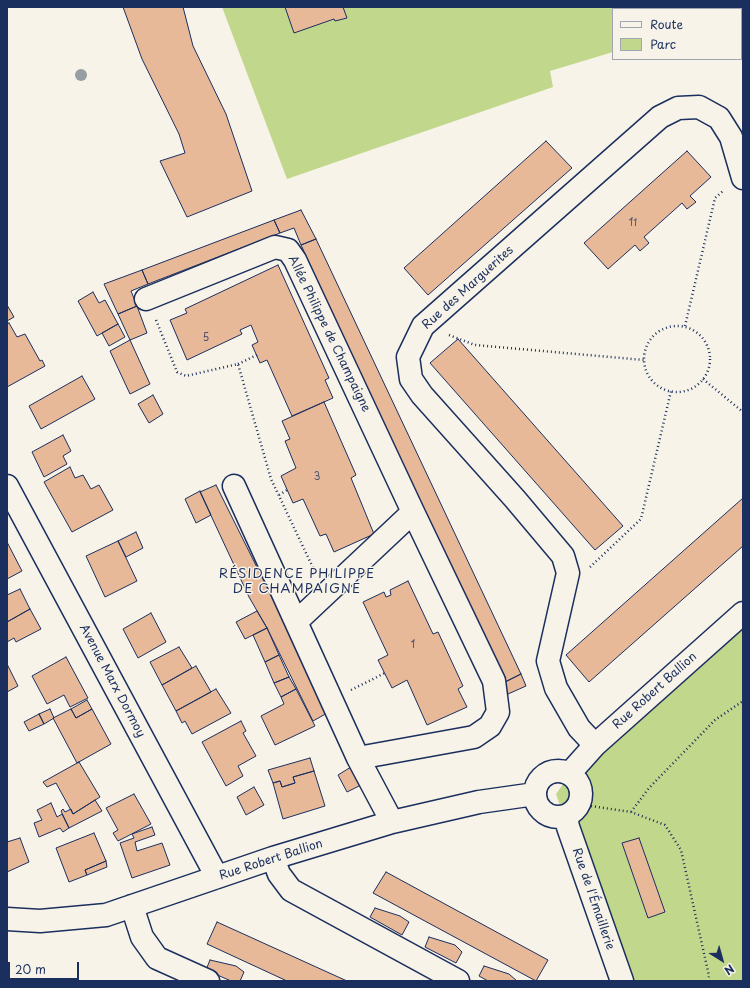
<!DOCTYPE html>
<meta charset="utf-8">
<style>
body{margin:0}
#map{position:relative;width:750px;height:988px;overflow:hidden;background:#f7f3e8;font-family:"Playpen Sans",sans-serif}
canvas{display:block}
.frame{position:absolute;inset:0;border:8px solid #1b2f5e;pointer-events:none}
.legend{position:absolute;left:612px;top:8px;width:130px;height:52px;box-sizing:border-box;background:#f7f3e8;border:1px solid #9fa5b1;margin:0;padding:5px 7px;list-style:none;font-size:12px;color:#1b2f5e}
.legend li{display:flex;align-items:center;gap:8px;height:20px}
.legend b{width:20px;border:1px solid #9fa5b1}
.north{position:absolute;left:702px;top:940px;width:40px;height:40px;-webkit-text-stroke:3px #f7f3e8;paint-order:stroke;rotate:143deg;font-size:11px;font-weight:700;line-height:16px;text-align:center;color:#1b2f5e}
.north::after{content:'';display:block;margin:auto;width:14px;height:18px;background:#1b2f5e;clip-path:polygon(50% 0,100% 100%,50% 72%,0 100%)}
.scale{position:absolute;left:8px;top:962px;width:71px;height:18px;box-sizing:border-box;border:2px solid #1b2f5e;border-top:0;padding-left:5px;font-size:12px;line-height:14px;white-space:nowrap;color:#1b2f5e;-webkit-text-stroke:3px #f7f3e8;paint-order:stroke}
</style>
<div id="map">
<canvas width="750" height="988"></canvas>
<div class="frame"></div>
<ul class="legend">
<li><b style="height:5px;background:#f7f3e8"></b>Route</li>
<li><b style="height:11px;background:#c1d78c"></b>Parc</li>
</ul>
<div class="north">N</div>
<div class="scale">20 m</div>
</div>
<script>
const ctx = document.querySelector('canvas').getContext('2d');
ctx.lineJoin = 'round';
function fillPath(path, color) {
  ctx.fillStyle = color;
  ctx.fill(path, 'evenodd');
}
function toPath(rows) {
  const path = new Path2D();
  for (const r of rows) {
    if (r.length === 3) {
      path.moveTo(r[0] + r[2], r[1]);
      path.arc(r[0], r[1], r[2], 0, 2 * Math.PI);
      continue;
    }
    path.moveTo(r[0], r[1]);
    for (let i = 2; i < r.length; i += 2) path.lineTo(r[i], r[i + 1]);
  }
  return path;
}
function trace(path, color, width, dash) {
  ctx.strokeStyle = color;
  ctx.lineWidth = width;
  ctx.lineCap = dash ? 'butt' : 'round';
  ctx.setLineDash(dash || []);
  ctx.stroke(path);
}
function label(font, color, halo, rows, align = 'center') {
  ctx.font = font + ' "Playpen Sans",sans-serif';
  ctx.lineWidth = 3;
  ctx.setLineDash([]);
  ctx.textBaseline = 'middle';
  ctx.strokeStyle = halo;
  ctx.fillStyle = color;
  for (const [text, x, y, turn = 0] of rows) {
    ctx.save();
    ctx.translate(x, y);
    ctx.rotate((+turn || 0) * Math.PI / 180);
    ctx.textAlign = isNaN(turn) ? turn : align;
    if (halo) ctx.strokeText(text, 0, 0);
    ctx.fillText(text, 0, 0);
    ctx.restore();
  }
}
fillPath(toPath([
 [222,7,743,7,743,13,741,14,741,9,613,9,613,52,550,71,553,87,287,179],
 [743,613,743,981,621,981,556,794,576,766]
]), '#c1d78c');
const building = toPath([
 [123,7,183,7,193,46,226,114,252,191,187,217,160,161,185,153,179,134,142,59,123,7],
 [285,7,343,7,347,18,335,21,334,19,294,33,285,7],
 [546,141,572,168,428,295,404,268,546,141],
 [687,151,711,177,690,196,696,202,687,209,682,203,644,237,649,243,640,251,635,245,608,269,584,243,687,151],
 [301,210,316,239,301,245,294,228,280,233,274,220,301,210],
 [274,220,280,233,148,284,142,270,274,220],
 [316,239,521,674,503,683,301,245,316,239],
 [278,265,329,378,325,380,333,398,292,416,267,360,260,363,252,345,258,342,251,325,240,330,242,334,187,360,170,320,187,313,185,309,278,265],
 [142,270,148,284,131,291,137,306,118,314,104,284,142,270],
 [93,292,99,303,105,300,118,324,97,336,78,301,93,292],
 [7,305,14,317,7,321,7,305],
 [137,306,147,333,130,340,118,314,137,306],
 [9,323,17,337,25,334,40,361,42,360,45,366,7,387,7,324,9,323],
 [118,324,125,337,109,346,102,333,118,324],
 [458,339,623,526,595,550,430,363,458,339],
 [130,340,150,384,130,394,110,351,130,340],
 [82,376,95,399,41,429,29,406,82,376],
 [153,395,163,414,149,423,138,404,153,395],
 [324,402,356,475,351,478,374,534,334,552,326,534,320,536,303,499,293,503,281,476,296,468,285,441,290,439,282,421,324,402],
 [63,435,71,451,63,456,67,464,44,477,32,452,63,435],
 [70,467,75,478,83,475,91,489,99,485,113,510,72,532,44,482,70,467],
 [216,485,329,712,313,721,267,628,249,597,200,492,216,485],
 [200,491,211,515,196,523,185,499,200,491],
 [743,498,743,546,589,682,566,655,743,498],
 [136,532,143,548,126,557,118,541,136,532],
 [118,541,137,581,105,597,86,556,118,541],
 [7,542,22,571,7,579,7,542],
 [408,581,433,634,438,632,463,686,458,689,467,707,427,725,407,680,392,688,378,660,388,655,363,602,384,592,386,597,391,595,390,590,408,581],
 [20,589,30,609,7,622,7,595,20,589],
 [30,609,41,629,16,642,14,638,7,642,7,622,30,609],
 [257,611,267,628,245,639,236,622,257,611],
 [151,613,166,642,138,658,123,629,151,613],
 [267,628,279,655,265,662,253,635,267,628],
 [179,647,192,668,162,685,150,662,179,647],
 [279,655,289,677,274,683,265,662,279,655],
 [66,657,88,698,70,707,64,695,47,704,32,676,66,657],
 [7,664,18,686,7,692,7,664],
 [196,666,211,692,176,711,162,685,196,666],
 [521,674,526,686,508,694,503,683,521,674],
 [289,677,296,689,281,697,274,683,289,677],
 [216,689,231,713,192,734,185,721,182,723,176,711,216,689],
 [296,689,315,726,275,745,261,716,284,704,281,697,296,689],
 [87,700,92,709,76,718,71,709,87,700],
 [50,709,54,718,44,724,39,714,50,709],
 [71,709,76,718,92,709,111,744,77,763,53,718,71,709],
 [39,714,44,724,29,731,24,722,39,714],
 [241,721,246,731,243,733,256,756,238,766,243,776,226,786,202,742,241,721],
 [310,758,314,771,293,777,295,783,282,787,280,781,273,783,268,770,310,758],
 [79,762,100,797,73,814,56,783,47,787,43,782,79,762],
 [351,767,361,785,347,792,338,775,351,767],
 [314,771,325,806,283,819,273,783,280,781,282,787,295,783,293,777,314,771],
 [254,787,264,805,246,815,237,797,254,787],
 [134,794,151,824,118,841,113,833,118,830,106,808,134,794],
 [95,800,102,811,69,828,61,811,63,809,65,812,71,809,73,814,95,800],
 [51,803,57,817,62,814,69,828,63,832,60,828,39,837,34,823,42,820,37,810,51,803],
 [152,827,155,835,135,842,137,851,162,843,170,865,132,878,120,843,134,838,132,834,152,827],
 [94,833,106,861,85,870,87,875,69,882,56,848,94,833],
 [20,838,29,862,7,872,7,842,20,838],
 [639,838,665,912,648,918,622,843,639,838],
 [106,861,107,867,87,875,85,870,106,861],
 [386,872,548,960,536,981,373,893,386,872],
 [375,908,400,916,409,922,402,935,370,917,375,908],
 [217,922,347,981,287,981,207,944,217,922],
 [429,937,455,945,462,952,456,963,425,947,429,937],
 [210,960,236,966,244,972,240,981,231,981,206,970,210,960],
 [484,966,509,974,517,981,488,981,479,976,484,966]
]);
fillPath(building, '#e8b999');
trace(building, '#1b2f5e', 1);
const minor = toPath([
 [146,299,275,247,288,250,295,260,413,512,494,681,498,712,490,726,474,737,358,758],
 [7,486,217,877],
 [234,486,358,758,392,822],
 [296,622,413,512],
 [595,745,579,728,556,688,548,661,568,573,563,556,515,499,422,395,411,379,408,357,423,326,660,117,678,108,699,107,719,118,731,137,743,178],
 [558,794,23],
 [570,773,595,745,743,613],
 [566,816,568,827,622,981],
 [273,858,279,874,291,890,458,981],
 [132,906,142,937,157,958,208,981],
 [7,919,40,921,106,915,273,858,392,822,479,802,535,794]
]);
trace(minor, '#1b2f5e', 25);
trace(toPath([
 [156,320,177,372,186,376,238,364,271,479,315,572],
 [677,359,33],
 [685,326,715,198,724,190],
 [449,335,475,345,644,360],
 [238,364,257,355],
 [703,379,743,412],
 [279,495,287,490],
 [590,567,641,519,671,391],
 [351,690,385,673],
 [591,806,631,812,665,825,681,850,709,976,708,981],
 [631,812,649,788,715,720,743,701]
]), '#1b2f5e', 2.5, [1, 3]);
trace(minor, '#f7f3e8', 22);
ctx.fillStyle = '#959ea3';
for (const [x, y] of [
 [81,75]
]) {
  ctx.beginPath();
  ctx.arc(x, y, 6, 0, 2 * Math.PI);
  ctx.fill();
}
label('10px', '#4e526d', null, [
 ["11",633,223],
 ["5",206,338],
 ["3",317,477],
 ["1",413,645]
]);
label('12px', '#1b2f5e', '#f7f3e8', [
 ["Rue des Marguerites",468,288,-42],
 ["Allée Philippe de Champaigne",329,334,64],
 ["Avenue Marx Dormoy",112,681,62],
 ["Rue Robert Ballion",655,691,-42],
 ["Rue Robert Ballion",271,860,-18],
 ["Rue de l'Émaillerie",593,899,71]
]);
ctx.letterSpacing = '1px';
label('13px', '#1b2f5e', '#f7f3e8', [
 ["RÉSIDENCE PHILIPPE",297,574],
 ["DE CHAMPAIGNE",297,589]
]);
ctx.letterSpacing = '0px';
</script>
